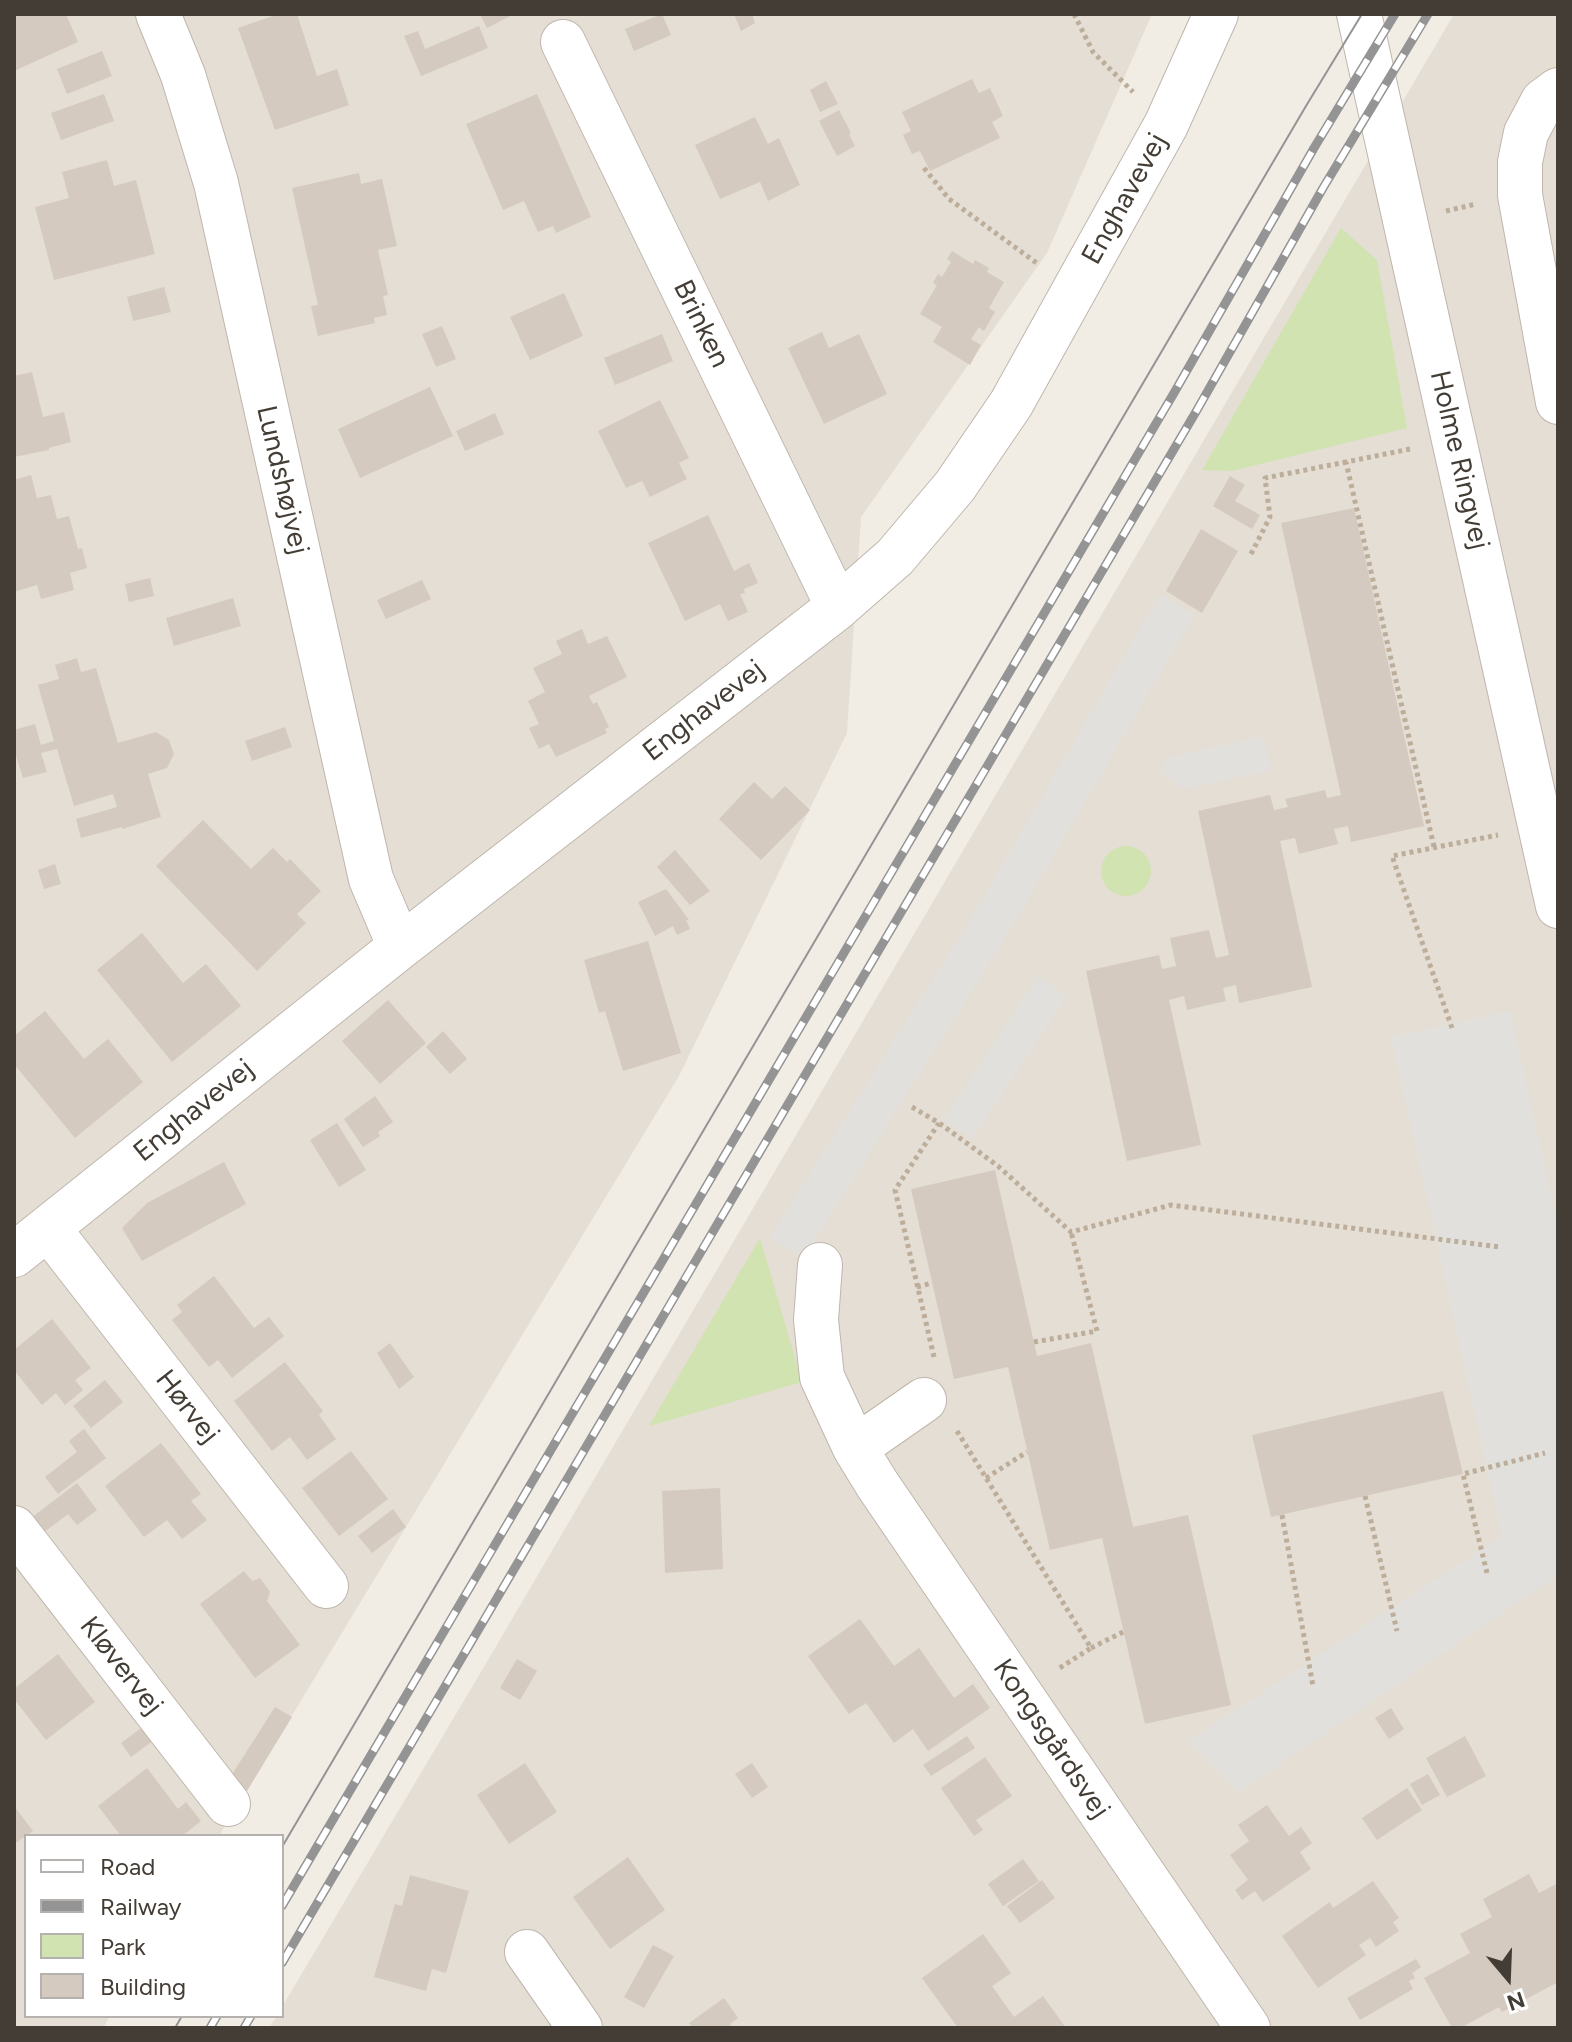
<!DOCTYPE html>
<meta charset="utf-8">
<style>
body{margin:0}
#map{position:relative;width:1572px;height:2042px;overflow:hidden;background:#f1ede5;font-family:Figtree,sans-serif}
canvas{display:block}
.frame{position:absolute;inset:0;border:16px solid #433d35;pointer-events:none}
.legend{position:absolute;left:24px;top:1834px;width:260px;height:184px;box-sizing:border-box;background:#fff;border:2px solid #b4b1ae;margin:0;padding:10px 14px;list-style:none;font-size:24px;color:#433d35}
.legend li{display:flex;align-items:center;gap:16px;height:40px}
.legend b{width:40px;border:2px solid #b4b1ae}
.north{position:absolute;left:1468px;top:1938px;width:80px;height:80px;-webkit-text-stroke:6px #fff;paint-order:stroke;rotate:161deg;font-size:22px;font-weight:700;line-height:32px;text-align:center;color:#433d35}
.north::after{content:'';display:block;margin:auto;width:28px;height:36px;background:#433d35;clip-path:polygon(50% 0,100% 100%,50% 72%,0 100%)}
</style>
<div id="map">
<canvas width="1572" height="2042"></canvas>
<div class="frame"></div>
<ul class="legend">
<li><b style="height:10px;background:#fff"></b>Road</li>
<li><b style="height:10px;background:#949494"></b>Railway</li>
<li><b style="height:22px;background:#d1e3b1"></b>Park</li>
<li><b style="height:22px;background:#d5cabf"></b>Building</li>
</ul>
<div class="north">N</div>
</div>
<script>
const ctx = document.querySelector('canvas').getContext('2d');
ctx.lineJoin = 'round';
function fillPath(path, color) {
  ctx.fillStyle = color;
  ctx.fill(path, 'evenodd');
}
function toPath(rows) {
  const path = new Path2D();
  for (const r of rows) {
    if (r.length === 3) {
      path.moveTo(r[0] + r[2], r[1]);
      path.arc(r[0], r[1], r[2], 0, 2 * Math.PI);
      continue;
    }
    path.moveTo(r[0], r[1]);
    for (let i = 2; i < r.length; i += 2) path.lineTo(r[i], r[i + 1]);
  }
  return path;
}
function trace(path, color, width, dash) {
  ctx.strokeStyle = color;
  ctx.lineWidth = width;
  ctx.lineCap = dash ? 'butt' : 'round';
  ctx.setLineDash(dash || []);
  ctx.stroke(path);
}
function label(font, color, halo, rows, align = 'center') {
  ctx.font = font + ' Figtree,sans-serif';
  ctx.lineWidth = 8;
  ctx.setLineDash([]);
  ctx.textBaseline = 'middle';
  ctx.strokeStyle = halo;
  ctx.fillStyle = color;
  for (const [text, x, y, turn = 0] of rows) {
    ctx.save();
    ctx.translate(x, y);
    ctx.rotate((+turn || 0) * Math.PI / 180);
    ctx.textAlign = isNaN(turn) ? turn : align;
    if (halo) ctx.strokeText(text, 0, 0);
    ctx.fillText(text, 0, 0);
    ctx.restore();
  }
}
fillPath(toPath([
 [14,14,1152,14,1047,253,861,517,847,733,679,1076,219,1836,26,1836,26,2016,110,2016,103,2028,14,2028],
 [1454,14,1558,14,1558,2028,269,2028,277,2016,282,2016,282,2007,485,1665]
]), '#e5ded4');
fillPath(toPath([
 [1341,228,1377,260,1407,428,1232,471,1202,470],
 [1126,871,25],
 [760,1238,802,1382,649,1426]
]), '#d1e3b1');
fillPath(toPath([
 [1160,594,1194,615,1007,935,803,1258,770,1237,972,917],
 [1263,736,1271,770,1183,789,1160,772,1168,758],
 [1038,977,1067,996,972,1139,943,1120],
 [1510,1011,1558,1228,1558,1575,1239,1792,1188,1741,1502,1536,1391,1037]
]), '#e2e0dd');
fillPath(toPath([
 [14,14,66,14,78,42,14,71],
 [279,14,297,14,317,76,337,69,349,105,275,130,238,28],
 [480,14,514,14,487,28],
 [662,14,671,35,634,51,625,29],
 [734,14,752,14,755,23,741,31],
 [479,26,488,48,421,76,404,36,418,31,425,49],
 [102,51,112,76,67,94,57,69],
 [972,79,979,93,990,88,1003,116,992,122,1000,138,930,171,920,151,912,154,903,135,911,131,902,112],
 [826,81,838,104,820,112,810,90],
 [104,94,114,121,61,140,51,113],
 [537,94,591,217,556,233,553,226,538,232,524,201,503,210,466,124],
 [839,110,851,133,849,134,855,146,837,156,819,121],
 [755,117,768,144,779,138,800,185,768,201,760,182,720,199,695,145],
 [107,160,114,186,136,180,155,254,54,280,35,207,69,198,62,172],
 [359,173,361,184,382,179,397,246,378,250,388,295,383,296,387,315,374,318,375,323,318,336,311,306,318,305,292,188],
 [952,251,973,264,975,260,989,268,987,272,1004,282,989,308,995,312,984,331,979,327,971,339,981,345,970,365,933,342,942,327,920,314,937,285,933,283,938,274,942,277,951,262,947,259],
 [164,287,171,312,133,321,127,297],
 [564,293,583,336,530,360,510,317],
 [442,326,456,359,436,367,422,334],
 [822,332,829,348,859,334,887,394,824,424,788,348],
 [662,334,673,361,615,385,604,358],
 [32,372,43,417,64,412,71,442,49,448,49,450,14,457,14,376],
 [430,387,453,436,360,478,338,429],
 [660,400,689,458,679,463,687,479,650,497,642,481,626,488,598,431],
 [495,413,504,434,465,451,456,431],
 [31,475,37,498,51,495,57,519,69,516,78,549,82,548,87,568,70,573,74,590,41,599,37,585,14,592,14,480],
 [1230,476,1245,485,1235,501,1260,515,1252,529,1213,506],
 [1354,508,1424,826,1351,842,1348,826,1334,829,1338,844,1299,854,1295,838,1280,841,1312,987,1239,1003,1236,985,1223,988,1226,1001,1187,1010,1184,996,1169,1000,1201,1145,1127,1161,1086,971,1159,955,1162,969,1176,966,1170,938,1209,930,1216,958,1229,955,1198,811,1270,795,1274,810,1288,807,1285,799,1325,790,1327,798,1341,795,1281,523],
 [708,515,734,571,749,563,758,583,744,589,745,593,740,594,748,612,728,621,720,604,685,621,648,543],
 [1201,529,1238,551,1202,613,1166,591],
 [150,578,154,596,129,602,125,584],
 [422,580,431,599,386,619,377,600],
 [233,598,241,626,174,646,166,618],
 [582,629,588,644,607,636,627,677,589,696,593,704,597,702,609,727,605,729,607,733,556,757,549,744,539,749,529,728,539,724,528,701,545,692,533,668,562,654,556,641],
 [77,658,81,672,96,668,118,743,156,732,169,740,174,754,167,768,148,774,161,817,122,829,122,827,81,838,76,819,117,807,113,794,74,806,57,749,41,753,47,772,23,778,14,749,14,730,35,724,41,745,54,741,38,685,59,679,55,665],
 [285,727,292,747,252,761,245,741],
 [754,782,772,799,785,786,810,810,761,860,719,819],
 [203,820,251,869,273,848,287,862,290,859,321,891,297,914,306,923,257,971,156,866],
 [675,850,710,891,690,905,657,867],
 [55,864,61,884,44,889,38,870],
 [666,889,689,920,686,920,690,929,677,935,673,926,655,936,638,902],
 [142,933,183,983,206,964,241,1006,172,1062,97,970],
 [648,941,681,1053,623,1071,605,1011,599,1013,584,960],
 [388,1000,426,1043,380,1084,342,1041],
 [45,1011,84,1059,108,1039,143,1082,75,1138,14,1064,14,1036],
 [443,1031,467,1059,450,1074,426,1047],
 [375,1096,393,1122,378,1132,380,1136,363,1147,344,1119],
 [337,1123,366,1170,339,1187,310,1140],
 [224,1162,246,1204,142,1261,122,1228,147,1203],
 [995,1170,1037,1356,1091,1343,1133,1527,1188,1515,1231,1705,1145,1724,1102,1538,1050,1550,1008,1367,954,1379,911,1189],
 [214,1276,254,1328,269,1317,284,1336,232,1378,218,1360,209,1367,172,1320,182,1312,177,1305],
 [52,1319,91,1368,75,1380,83,1390,65,1405,56,1393,42,1405,14,1370,14,1350],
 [390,1343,414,1377,399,1389,377,1353],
 [285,1362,323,1411,319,1415,336,1439,307,1460,290,1437,272,1451,234,1401],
 [105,1380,123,1402,91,1428,73,1406],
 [1443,1391,1463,1474,1271,1517,1252,1435],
 [84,1429,106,1458,58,1494,45,1477,77,1452,69,1441],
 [161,1443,201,1494,191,1501,207,1520,182,1539,167,1520,144,1537,105,1486],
 [351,1451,388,1499,339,1536,302,1488],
 [77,1483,97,1510,77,1525,68,1514,43,1533,31,1518],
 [720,1488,723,1569,665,1573,662,1491],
 [393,1509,406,1527,372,1553,358,1536],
 [244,1571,252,1581,260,1578,270,1592,267,1601,300,1645,255,1678,200,1604],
 [860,1619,894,1666,919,1648,954,1698,973,1684,990,1708,928,1751,913,1729,894,1743,866,1703,849,1714,808,1656],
 [58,1654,95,1702,46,1740,14,1699,14,1689],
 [517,1659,537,1671,520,1700,500,1688],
 [275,1707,292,1717,247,1791,231,1776],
 [1391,1708,1404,1729,1389,1739,1375,1718],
 [144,1726,154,1740,131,1757,121,1743],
 [967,1736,975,1748,931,1776,923,1765],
 [1465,1736,1486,1776,1447,1797,1426,1758],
 [985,1757,1012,1796,976,1820,983,1830,974,1836,941,1788],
 [525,1763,557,1812,509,1844,477,1795],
 [752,1763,768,1787,752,1798,735,1774],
 [147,1768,178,1809,186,1802,201,1821,182,1836,121,1836,98,1806],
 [1428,1774,1440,1795,1422,1805,1410,1784],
 [1407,1788,1422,1810,1377,1840,1362,1818],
 [1267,1805,1289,1836,1301,1827,1312,1843,1300,1852,1311,1869,1263,1902,1255,1891,1242,1900,1235,1890,1248,1880,1230,1855,1249,1841,1238,1825],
 [14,1806,33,1831,14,1844],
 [628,1857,665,1910,610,1949,573,1897],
 [1023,1859,1039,1881,1003,1906,988,1884],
 [1529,1874,1539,1893,1558,1883,1558,1982,1502,2012,1499,2007,1460,2028,1452,2028,1424,1978,1470,1953,1460,1934,1492,1917,1483,1899],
 [410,1875,469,1891,446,1973,432,1969,426,1991,374,1977,395,1904,402,1906],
 [1042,1880,1055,1898,1020,1923,1007,1906],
 [1373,1881,1399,1918,1393,1922,1399,1931,1376,1947,1370,1938,1359,1945,1366,1955,1318,1988,1282,1936,1330,1902,1333,1908],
 [983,1934,1011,1973,992,1986,1014,2017,1043,1996,1066,2028,958,2028,922,1978],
 [653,1945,674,1956,644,2008,624,1997],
 [1416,1959,1421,1967,1412,1973,1415,1978,1409,1981,1413,1989,1360,2020,1347,1998],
 [724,1998,738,2018,730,2024,733,2028,692,2028,689,2023]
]), '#d5cabf');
const minor = toPath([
 [158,14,183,75,216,183,371,879,400,947],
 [1359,14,1558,906],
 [563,42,838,607],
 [1558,90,1543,101,1526,133,1520,162,1520,195,1558,402],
 [48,1228,326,1586],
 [14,1255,400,947,838,607,895,557,955,486,1011,404,1166,125,1216,14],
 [820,1265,816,1320,822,1377,855,1448,877,1484,1248,2028],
 [855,1448,924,1400],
 [14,1528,228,1804],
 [527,1952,580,2028]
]);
trace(minor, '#bfb6ac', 46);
trace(toPath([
 [1074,14,1093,52,1133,92],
 [924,168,949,199,1038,264],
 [1446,211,1476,204],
 [1410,449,1346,462,1434,847],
 [1251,554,1270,517,1265,478,1346,462],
 [1452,1028,1392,856,1498,835],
 [912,1107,939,1123,998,1166,1071,1232,1171,1205,1500,1247],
 [917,1287,932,1283],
 [1034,1342,1097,1331,1071,1232],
 [934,1357,895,1190,939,1123],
 [957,1431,1091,1648,1058,1669],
 [986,1478,1027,1452],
 [1365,1496,1397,1631],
 [1282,1515,1313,1686],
 [1487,1573,1463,1474,1545,1453],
 [1091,1648,1123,1632]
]), '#bdae9b', 5, [4, 4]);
trace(minor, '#fff', 44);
trace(toPath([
 [282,1847,1306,106,1362,14],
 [175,2028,182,2016]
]), '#949494', 2);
const rail = toPath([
 [282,1906,1174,393,1314,148,1395,14],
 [282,1963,1197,410,1323,188,1428,14],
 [210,2028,217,2016],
 [244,2028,251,2016]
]);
trace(rail, '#949494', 9);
trace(rail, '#fff', 6, [18]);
label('28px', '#433d35', '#fff', [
 ["Enghavevej",1125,199,-61],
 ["Brinken",701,324,64],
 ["Holme Ringvej",1459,460,77],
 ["Lundshøjvej",282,480,77],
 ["Enghavevej",704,711,-38],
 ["Enghavevej",194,1111,-39],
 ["Hørvej",187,1407,52],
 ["Kløvervej",121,1666,52],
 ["Kongsgårdsvej",1051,1739,56]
]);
</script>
